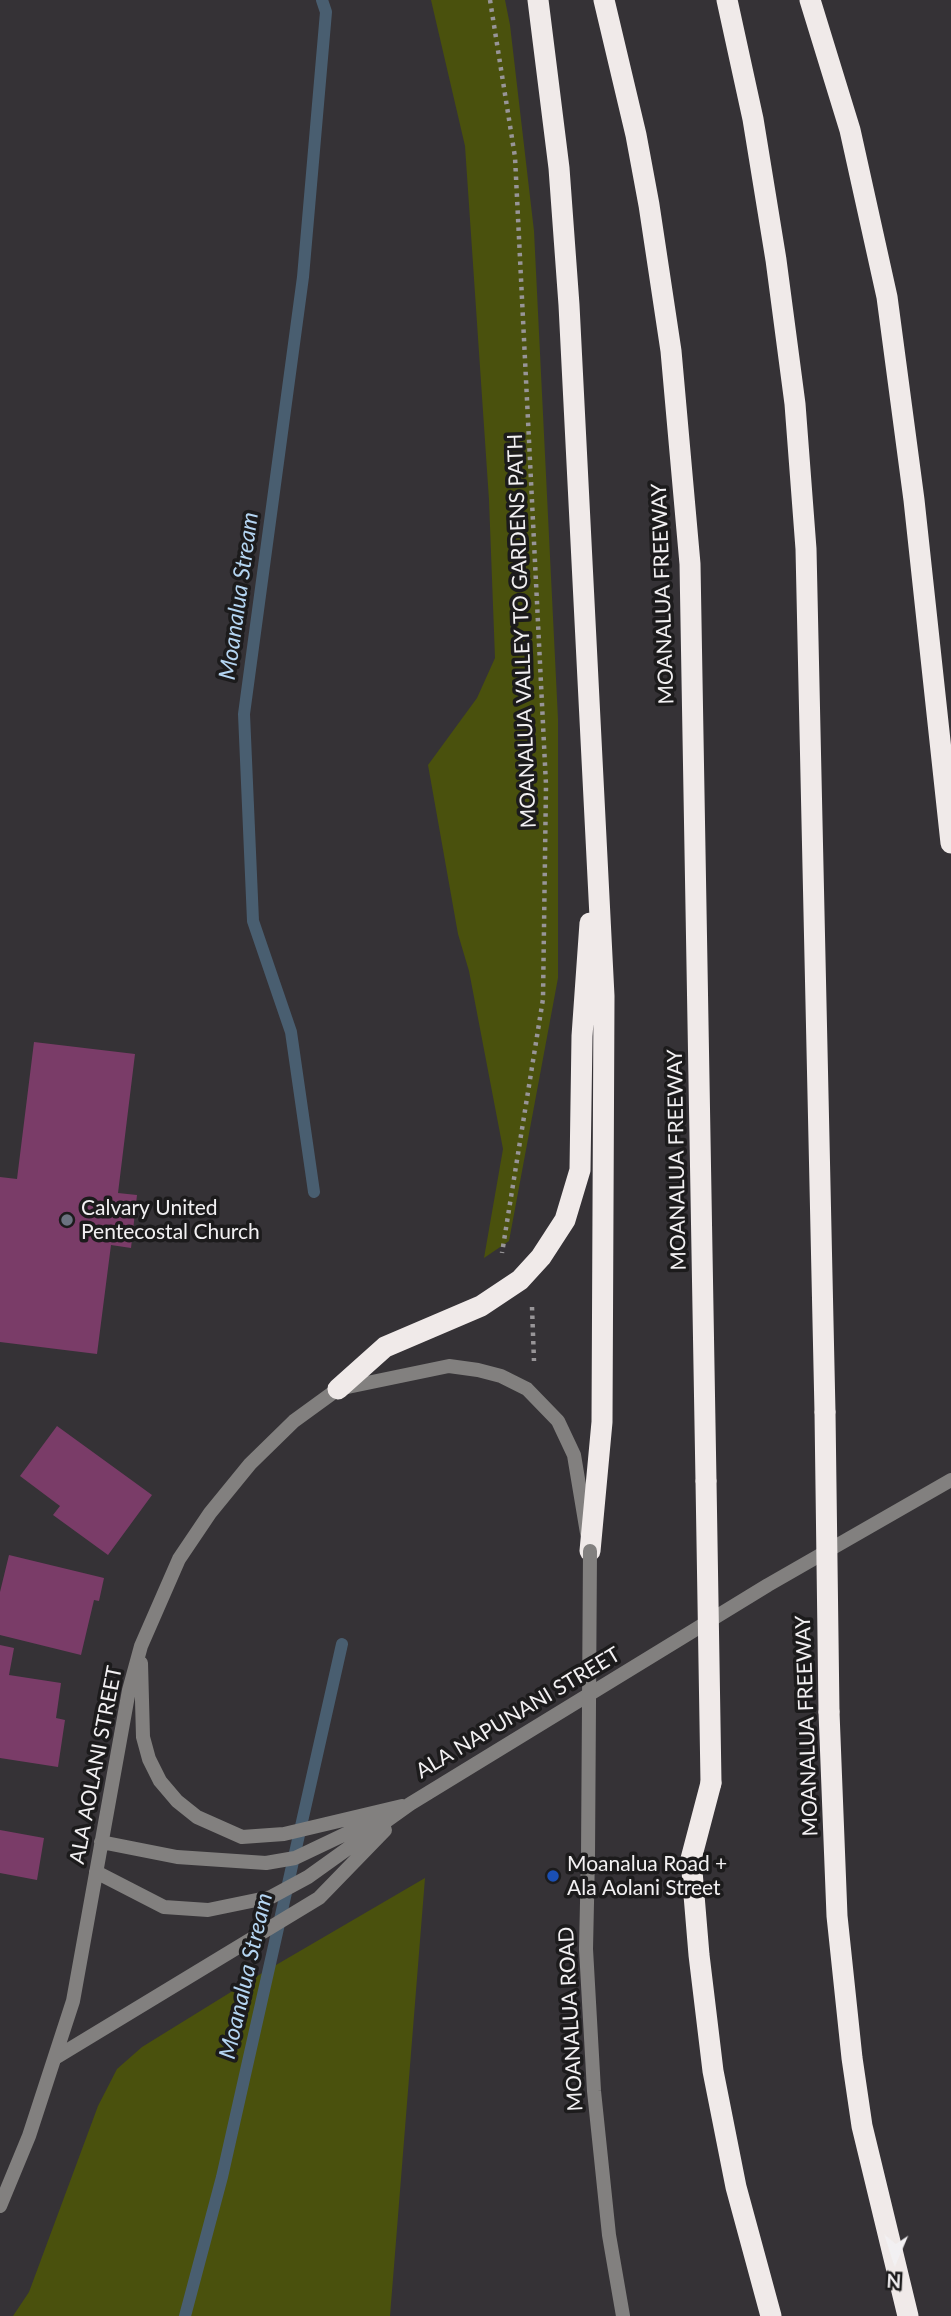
<!DOCTYPE html>
<style>
body{margin:0}
#map{position:relative;width:951px;height:2316px;overflow:hidden;background:#353236;font-family:Lato,sans-serif}
canvas{display:block}
.north{position:absolute;left:860px;top:2225px;width:70px;height:70px;-webkit-text-stroke:5px #1c1b1c;paint-order:stroke;rotate:183deg;font-size:19px;font-weight:700;line-height:28px;text-align:center;color:#f2f0f2}
.north::after{content:'';display:block;margin:auto;width:24px;height:32px;background:#f2f0f2;clip-path:polygon(50% 0,100% 100%,50% 72%,0 100%)}
</style>
<div id="map">
<canvas width="951" height="2316"></canvas>
<div class="north">N</div>
</div>
<script>
const ctx = document.querySelector('canvas').getContext('2d');
ctx.lineJoin = 'round';
function fillPath(path, color) {
  ctx.fillStyle = color;
  ctx.fill(path, 'evenodd');
}
function toPath(rows) {
  const path = new Path2D();
  for (const r of rows) {
    path.moveTo(r[0], r[1]);
    for (let i = 2; i < r.length; i += 2) path.lineTo(r[i], r[i + 1]);
  }
  return path;
}
function trace(path, color, width, dash) {
  ctx.strokeStyle = color;
  ctx.lineWidth = width;
  ctx.lineCap = dash ? 'butt' : 'round';
  ctx.setLineDash(dash || []);
  ctx.stroke(path);
}
function label(font, color, halo, rows, align = 'center') {
  ctx.font = font + ' Lato,sans-serif';
  ctx.lineWidth = 7;
  ctx.setLineDash([]);
  ctx.textBaseline = 'middle';
  ctx.strokeStyle = halo;
  ctx.fillStyle = color;
  for (const [text, x, y, turn = 0] of rows) {
    ctx.save();
    ctx.translate(x, y);
    ctx.rotate((+turn || 0) * Math.PI / 180);
    ctx.textAlign = isNaN(turn) ? turn : align;
    if (halo) ctx.strokeText(text, 0, 0);
    ctx.fillText(text, 0, 0);
    ctx.restore();
  }
}
fillPath(toPath([
 [431,0,505,0,510,25,534,231,558,719,558,978,509,1241,484,1258,503,1149,469,971,458,934,428,765,477,698,495,658,489,500,465,146],
 [425,1878,390,2316,13,2316,29,2292,98,2106,117,2069,142,2047,252,1979]
]), '#4a510d');
trace(toPath([
 [314,1192,291,1032,253,921,244,714,303,277,326,12,322,0],
 [185,2316,222,2177,342,1644]
]), '#495e70', 12);
fillPath(toPath([
 [34,1042,135,1054,118,1193,137,1195,131,1248,111,1245,97,1354,0,1342,0,1177,17,1179],
 [57,1426,152,1495,108,1555,53,1515,60,1506,20,1476],
 [9,1555,104,1578,99,1601,94,1600,81,1655,0,1635,0,1592],
 [0,1645,14,1648,9,1675,61,1683,56,1718,65,1720,58,1767,0,1758],
 [0,1830,44,1838,37,1880,0,1873]
]), '#7a3c68');
trace(toPath([
 [490,0,515,157,546,785,543,999,502,1253],
 [532,1307,534,1361]
]), '#989598', 4.5, [3.5, 5]);
trace(toPath([
 [141,1663,143,1737,149,1759,160,1781,177,1801,197,1817,242,1837,284,1834,402,1806],
 [101,1842,177,1857,266,1863,295,1858,377,1819],
 [588,1856,586,1949,594,2091,609,2235,623,2316],
 [96,1872,164,1907,208,1910,271,1897,308,1877,410,1804,768,1585,951,1480],
 [55,2058,319,1898,385,1830],
 [0,2206,29,2136,73,2001,129,1690,141,1646,179,1559,210,1513,250,1464,294,1421,338,1389,449,1366,478,1370,501,1376,527,1389,558,1421,574,1455,587,1533]
]), '#82807f', 14);
trace(toPath([
 [538,0,559,168,569,305,604,996,602,1422,590,1551],
 [604,0,636,135,649,205,671,351,690,564,706,1481],
 [727,0,753,119,776,260,795,404,806,549,825,1412],
 [810,0,850,130,887,297,914,500,951,843],
 [338,1389,385,1347,481,1306,520,1280,541,1257,565,1220,580,1170,582,1036,590,923],
 [829,1712,837,1916,852,2058,862,2126,908,2316],
 [711,1783,691,1859,699,1955,713,2071,736,2187,771,2316]
]), '#f0eae9', 21);
trace(toPath([
 [588,1856,590,1551]
]), '#82807f', 14);
trace(toPath([
 [825,1412,829,1712],
 [706,1481,711,1783]
]), '#f0eae9', 21);
for (const [x, y, r, color] of [
 [67,1220,7,"#6b7280"],
 [553,1876,7,"#1a4fb4"]
]) {
  const dot = new Path2D();
  dot.arc(x, y, r, 0, 2 * Math.PI);
  ctx.fillStyle = color;
  ctx.fill(dot);
  trace(dot, '#1c1b1c', 2.5);
}
label('21px', '#f2f0f2', '#1c1b1c', [
 ["MOANALUA FREEWAY",663,594,-92],
 ["MOANALUA VALLEY TO GARDENS PATH",522,631,-92],
 ["MOANALUA FREEWAY",677,1160,-91],
 ["ALA NAPUNANI STREET",518,1713,-31],
 ["MOANALUA FREEWAY",807,1726,-92],
 ["ALA AOLANI STREET",96,1765,-79],
 ["MOANALUA ROAD",571,2019,-93]
]);
label('21px', '#f2f0f2', '#1c1b1c', [
 ["Calvary United",81,1208],
 ["Pentecostal Church",81,1232],
 ["Moanalua Road +",567,1864],
 ["Ala Aolani Street",567,1888]
], 'left');
label('italic 23px', '#b4d5f2', '#1c1b1c', [
 ["Moanalua Stream",239,596,-82],
 ["Moanalua Stream",246,1976,-77]
]);
</script>
